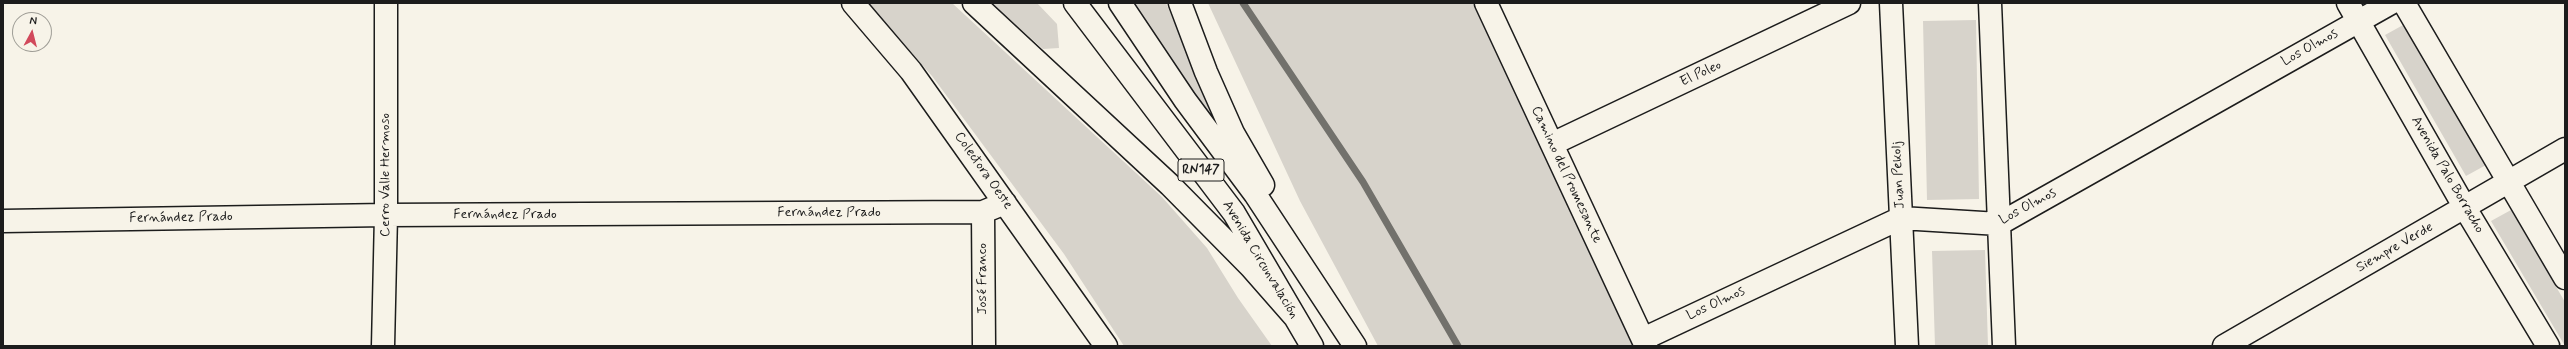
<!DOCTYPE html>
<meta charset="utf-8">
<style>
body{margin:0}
#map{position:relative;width:2568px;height:349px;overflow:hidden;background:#f7f3e8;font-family:Mynerve,sans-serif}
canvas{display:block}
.frame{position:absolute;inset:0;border:4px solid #1c1c1c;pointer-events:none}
.north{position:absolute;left:12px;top:12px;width:40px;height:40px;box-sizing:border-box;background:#f7f3e8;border:1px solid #9f9d96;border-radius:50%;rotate:7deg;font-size:11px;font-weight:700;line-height:16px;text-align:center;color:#1c1c1c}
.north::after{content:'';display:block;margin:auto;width:14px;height:18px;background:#d1495b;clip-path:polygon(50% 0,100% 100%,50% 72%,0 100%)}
</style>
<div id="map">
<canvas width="2568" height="349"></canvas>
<div class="frame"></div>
<div class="north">N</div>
</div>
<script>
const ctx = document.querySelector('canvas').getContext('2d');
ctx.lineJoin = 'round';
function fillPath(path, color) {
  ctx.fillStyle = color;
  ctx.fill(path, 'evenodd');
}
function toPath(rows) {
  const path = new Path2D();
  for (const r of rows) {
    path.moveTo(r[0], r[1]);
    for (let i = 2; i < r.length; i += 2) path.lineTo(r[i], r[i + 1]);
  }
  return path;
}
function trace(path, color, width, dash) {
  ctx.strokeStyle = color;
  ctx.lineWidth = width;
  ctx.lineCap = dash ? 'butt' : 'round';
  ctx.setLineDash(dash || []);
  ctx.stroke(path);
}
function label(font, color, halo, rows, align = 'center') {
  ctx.font = font + ' Mynerve,sans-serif';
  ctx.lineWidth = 3;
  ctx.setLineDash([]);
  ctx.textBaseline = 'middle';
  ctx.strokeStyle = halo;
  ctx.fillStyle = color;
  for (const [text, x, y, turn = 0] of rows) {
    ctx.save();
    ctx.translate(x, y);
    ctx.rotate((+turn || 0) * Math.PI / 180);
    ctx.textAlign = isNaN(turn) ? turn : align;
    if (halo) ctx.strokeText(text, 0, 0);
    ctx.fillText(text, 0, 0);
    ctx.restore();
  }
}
fillPath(toPath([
 [867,3,952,3,1162,197,1207,248,1238,298,1272,346,1124,346,1064,254,932,76],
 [991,3,1037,3,1057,24,1059,48,1043,49],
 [1134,3,1166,3,1226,142],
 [1208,3,1475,3,1634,346,1378,346,1300,201],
 [1976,20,1979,199,1927,200,1923,21],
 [2405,24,2486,165,2466,176,2385,35],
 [2511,210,2565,302,2565,346,2491,221],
 [1985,250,1988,346,1935,346,1932,251]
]), '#d7d3cb');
trace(toPath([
 [1243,3,1363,182,1458,346]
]), '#72716c', 7);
const minor = toPath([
 [853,3,911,71,1106,346],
 [1486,3,1646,346],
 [1891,3,1907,346],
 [1990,3,2004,346],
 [2348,3,2465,208,2548,346],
 [2404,3,2565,278],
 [1552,144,1849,3],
 [983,212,984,346],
 [3,221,386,215,983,212,1005,203],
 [1643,339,1901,218,1999,224,2391,3],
 [383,346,386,215,386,3],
 [2224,346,2565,149]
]);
const highway = toPath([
 [974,3,1170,185,1251,267,1294,316],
 [1075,3,1234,213,1312,346],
 [1120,3,1185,100,1255,194,1355,346],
 [1180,3,1206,72,1233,133,1263,185]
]);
trace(minor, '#1c1c1c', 25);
trace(highway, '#1c1c1c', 25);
trace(minor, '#f7f3e8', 22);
trace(highway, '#f7f3e8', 22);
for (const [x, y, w] of [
 [1201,170,46]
]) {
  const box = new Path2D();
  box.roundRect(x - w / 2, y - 11, w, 22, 3);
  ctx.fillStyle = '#f7f3e8';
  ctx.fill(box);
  trace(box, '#1c1c1c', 1);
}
label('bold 13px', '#1c1c1c', null, [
 ["RN147",1201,170]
]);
label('14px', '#1c1c1c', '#f7f3e8', [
 ["Los Olmos",2310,48,-29],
 ["El Poleo",1701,74,-25],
 ["Colectora Oeste",983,171,55],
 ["Cerro Valle Hermoso",386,175,-90],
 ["Camino del Promesante",1566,175,65],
 ["Juan Pekolj",1899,175,-93],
 ["Avenida Palo Borracho",2447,175,60],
 ["Los Olmos",2028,207,-28],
 ["Fernández Prado",829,213],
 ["Fernández Prado",505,215],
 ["Fernández Prado",181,218,-1],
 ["Siempre Verde",2395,248,-30],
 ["Avenida Circunvalación",1260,260,59],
 ["José Franco",983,279,-90],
 ["Los Olmos",1716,304,-25]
]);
</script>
